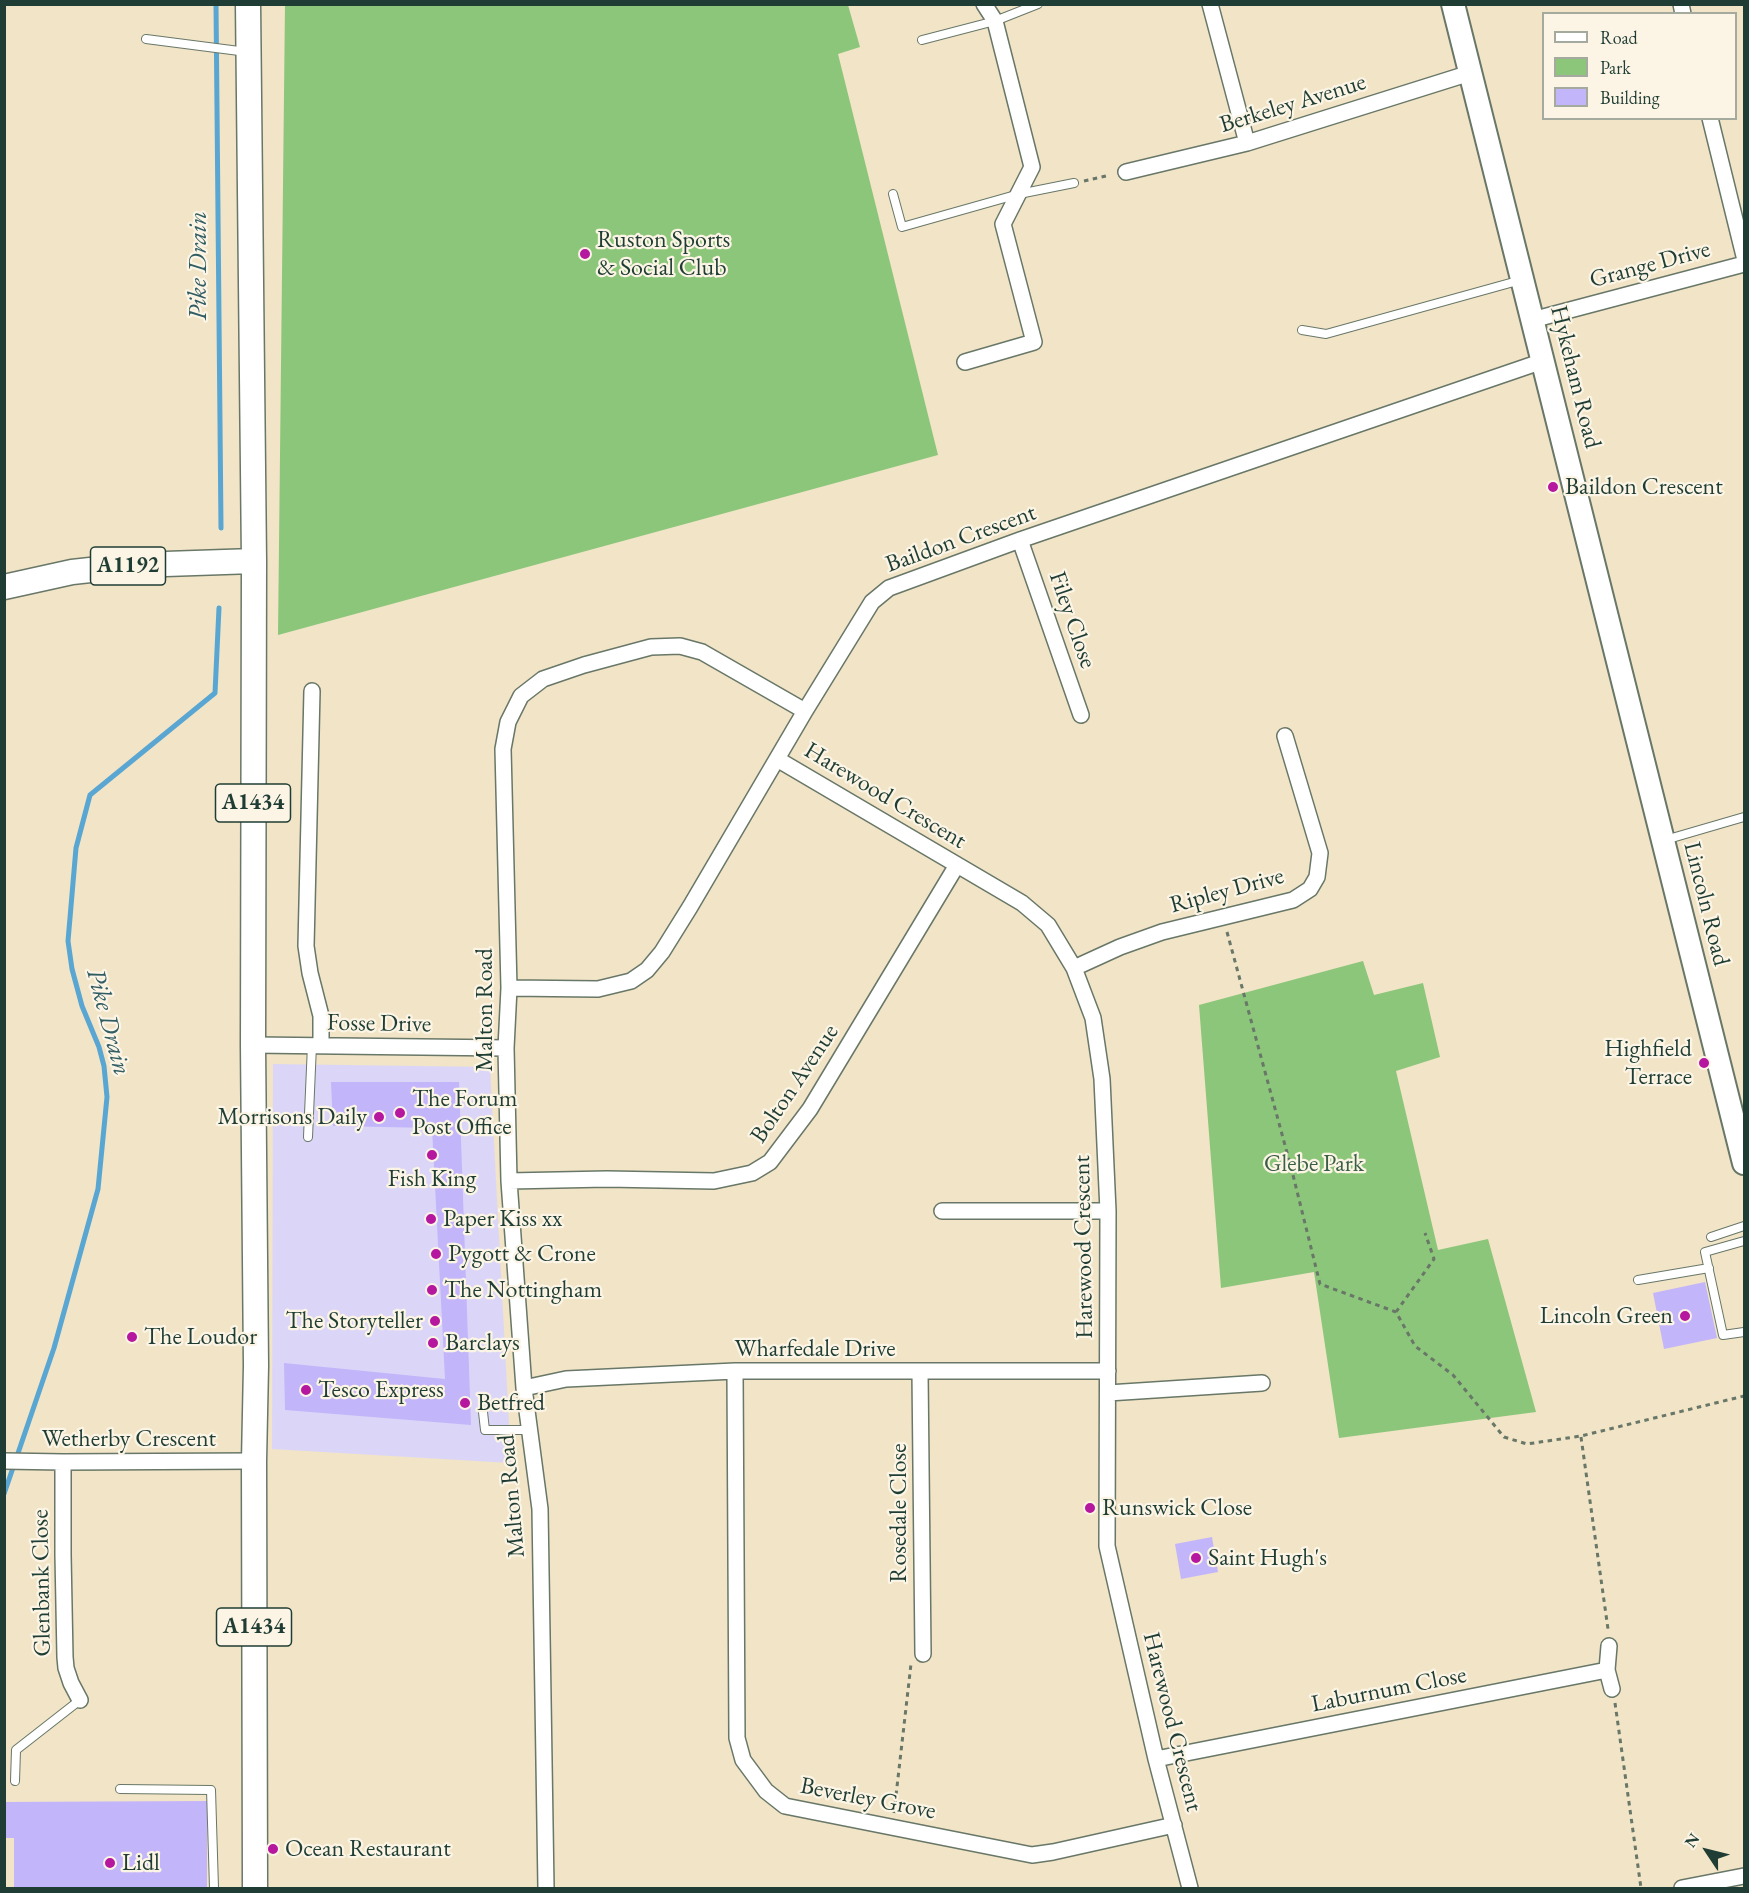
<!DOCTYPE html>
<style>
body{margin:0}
#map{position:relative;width:1749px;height:1893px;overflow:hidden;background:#f1e4c7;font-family:"EB Garamond",serif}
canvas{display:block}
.frame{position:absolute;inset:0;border:6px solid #1f3d34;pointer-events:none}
.legend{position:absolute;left:1542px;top:12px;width:195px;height:108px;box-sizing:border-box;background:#fcf5e5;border:2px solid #a4ab9e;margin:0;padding:8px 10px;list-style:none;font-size:18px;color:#1f3d34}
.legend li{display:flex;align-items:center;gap:12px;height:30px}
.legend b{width:30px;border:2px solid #a4ab9e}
.north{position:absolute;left:1677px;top:1821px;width:60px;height:60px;-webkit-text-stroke:4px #fcf5e5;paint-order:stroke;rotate:305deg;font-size:16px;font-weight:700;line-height:24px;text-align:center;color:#1f3d34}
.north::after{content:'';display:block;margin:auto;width:21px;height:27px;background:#1f3d34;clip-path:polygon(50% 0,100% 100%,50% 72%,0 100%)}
</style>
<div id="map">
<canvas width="1749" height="1893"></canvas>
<div class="frame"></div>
<ul class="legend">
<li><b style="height:8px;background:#fff"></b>Road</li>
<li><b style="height:16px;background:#8cc67a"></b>Park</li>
<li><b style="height:16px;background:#c3b5fa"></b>Building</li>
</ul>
<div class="north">N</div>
</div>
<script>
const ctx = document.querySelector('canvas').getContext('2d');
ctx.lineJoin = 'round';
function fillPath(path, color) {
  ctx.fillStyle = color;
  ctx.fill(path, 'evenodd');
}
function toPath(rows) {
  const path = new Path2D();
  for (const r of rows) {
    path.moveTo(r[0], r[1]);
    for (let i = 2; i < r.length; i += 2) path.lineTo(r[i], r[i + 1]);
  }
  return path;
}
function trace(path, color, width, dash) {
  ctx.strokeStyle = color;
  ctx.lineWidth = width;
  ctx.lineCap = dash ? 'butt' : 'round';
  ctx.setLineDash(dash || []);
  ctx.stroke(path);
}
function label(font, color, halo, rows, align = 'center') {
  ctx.font = font + ' "EB Garamond",serif';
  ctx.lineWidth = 4.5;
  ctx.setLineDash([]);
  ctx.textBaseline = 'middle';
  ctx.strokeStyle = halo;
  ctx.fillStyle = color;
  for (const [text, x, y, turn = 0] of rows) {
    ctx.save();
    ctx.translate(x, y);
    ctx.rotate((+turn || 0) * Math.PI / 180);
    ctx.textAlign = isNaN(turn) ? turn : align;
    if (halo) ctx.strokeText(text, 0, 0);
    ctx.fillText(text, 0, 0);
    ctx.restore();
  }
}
fillPath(toPath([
 [273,1064,490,1067,511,1463,272,1449]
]), '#dbd6f7');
fillPath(toPath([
 [285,5,848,5,860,47,838,54,938,455,278,635],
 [1363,961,1374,995,1423,983,1440,1057,1396,1071,1438,1250,1488,1239,1536,1412,1339,1438,1314,1272,1221,1288,1199,1005]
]), '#8cc67a');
trace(toPath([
 [216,4,221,528],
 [4,1494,54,1348,98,1189,107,1097,104,1066,99,1047,82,1006,72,969,68,941,76,848,90,795,215,693,219,608]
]), '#59a6d2', 5);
fillPath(toPath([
 [331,1082,459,1082,471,1425,285,1410,284,1363,445,1379,432,1128,333,1126],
 [1705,1282,1717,1338,1664,1349,1653,1293],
 [1212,1537,1218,1572,1181,1579,1175,1544],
 [207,1801,207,1888,14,1888,14,1838,4,1838,4,1802]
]), '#c3b5fa');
const lane = toPath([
 [146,39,247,52],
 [922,40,995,21,1038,4],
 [893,194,902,227,1019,194,1074,183],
 [1302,330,1326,334,1521,280],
 [1665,840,1744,817],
 [308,1137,312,1045],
 [1711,1237,1744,1226],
 [1744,1241,1705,1252,1723,1335,1744,1332],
 [1638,1280,1709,1268],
 [483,1412,485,1430,530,1430],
 [15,1781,16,1750,80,1700],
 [120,1789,211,1790,214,1888]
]);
const street = toPath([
 [1210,4,1247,143],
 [1681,4,1683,14],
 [1710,118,1744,256],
 [1126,172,1247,143,1470,73],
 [1532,320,1744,264],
 [965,362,1034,342,1003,224,1032,167,995,21,984,4],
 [1020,540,1081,715],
 [312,691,306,946,310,973,321,1016,321,1045],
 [777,759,1022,903,1048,925,1074,968,1093,1018,1102,1079,1108,1211,1107,1546,1156,1759,1190,1888],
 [1074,968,1120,947,1162,932,1293,900,1310,889,1317,877,1320,853,1285,736],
 [509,988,598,989,631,981,647,970,662,952,690,907,805,711,872,602,889,588,1020,540,1543,361],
 [253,1045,506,1048],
 [509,1181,607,1179,714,1181,752,1173,770,1162,810,1109,957,865],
 [942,1211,1108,1211],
 [735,1371,737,1738,743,1760,766,1791,785,1806,1032,1855,1053,1852,1174,1825],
 [920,1372,923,1654],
 [524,1388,566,1379,735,1371,1108,1371],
 [1108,1393,1262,1383],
 [4,1461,63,1462,254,1461],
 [63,1462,63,1555,65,1657,66,1668,71,1683,80,1700],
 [1607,1670,1612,1689],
 [1156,1759,1607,1670,1609,1646],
 [546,1888,540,1509,524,1388,509,1181,506,1048,509,988,503,749,508,722,521,696,543,679,584,665,651,647,680,646,702,652,805,711],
 [1682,1888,1744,1876]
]);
const secondary = toPath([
 [1453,4,1744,1163]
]);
const primary = toPath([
 [248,4,254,561,253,1045,256,1366,254,1461,255,1888],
 [4,587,72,572,136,565,254,561]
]);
trace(lane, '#687767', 10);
trace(street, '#687767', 18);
trace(secondary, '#687767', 26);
trace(primary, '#687767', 27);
trace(toPath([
 [1084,181,1110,175],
 [1227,932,1292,1171,1320,1284,1396,1312,1415,1346,1453,1375,1504,1437,1527,1444,1581,1436,1744,1396],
 [1396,1312,1434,1259,1425,1233],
 [1581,1437,1608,1629],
 [1615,1703,1641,1888],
 [894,1813,911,1664]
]), '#687767', 3, [4.5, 4.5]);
trace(lane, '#fff', 8);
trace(street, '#fff', 15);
trace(secondary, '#fff', 22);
trace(primary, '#fff', 24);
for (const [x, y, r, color] of [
 [585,254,6,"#b5179e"],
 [1553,487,6,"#b5179e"],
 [1704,1063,6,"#b5179e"],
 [400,1113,6,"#b5179e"],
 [379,1117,6,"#b5179e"],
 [432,1155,6,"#b5179e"],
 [431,1219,6,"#b5179e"],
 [436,1254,6,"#b5179e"],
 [432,1290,6,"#b5179e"],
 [1685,1316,6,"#b5179e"],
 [435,1321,6,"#b5179e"],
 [132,1337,6,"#b5179e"],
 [433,1343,6,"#b5179e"],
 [306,1390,6,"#b5179e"],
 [465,1403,6,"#b5179e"],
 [1090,1508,6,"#b5179e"],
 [1196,1558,6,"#b5179e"],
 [273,1849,6,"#b5179e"],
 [110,1863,6,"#b5179e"]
]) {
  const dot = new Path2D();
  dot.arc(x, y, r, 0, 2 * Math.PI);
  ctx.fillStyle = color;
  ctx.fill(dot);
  trace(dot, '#fcf5e5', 2);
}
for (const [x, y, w] of [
 [128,566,75],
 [253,803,75],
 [254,1627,75]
]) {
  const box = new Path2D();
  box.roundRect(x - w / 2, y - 19, w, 38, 4.5);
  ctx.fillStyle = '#fcf5e5';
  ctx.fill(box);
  trace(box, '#1f3d34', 1.5);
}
label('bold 22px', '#1f3d34', null, [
 ["A1192",128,566],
 ["A1434",253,803],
 ["A1434",254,1627]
]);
label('24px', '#1f3d34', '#fcf5e5', [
 ["Berkeley Avenue",1293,104,-17],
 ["Grange Drive",1650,265,-15],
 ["Hykeham Road",1575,377,76],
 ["Baildon Crescent",961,539,-20],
 ["Filey Close",1072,620,71],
 ["Harewood Crescent",885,796,31],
 ["Ripley Drive",1227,891,-15],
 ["Lincoln Road",1706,904,76],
 ["Malton Road",485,1010,-90],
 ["Fosse Drive",379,1024,1],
 ["Bolton Avenue",795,1084,-56],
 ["Harewood Crescent",1084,1247,-91],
 ["Wharfedale Drive",815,1349],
 ["Wetherby Crescent",129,1439],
 ["Malton Road",512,1496,-95],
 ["Rosedale Close",899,1513,-90],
 ["Glenbank Close",42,1583,-91],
 ["Laburnum Close",1389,1690,-11],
 ["Harewood Crescent",1172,1722,76],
 ["Beverley Grove",868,1799,11]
]);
label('24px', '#1f3d34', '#fcf5e5', [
 ["Ruston Sports",597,240],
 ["& Social Club",597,268],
 ["Baildon Crescent",1565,487],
 ["Highfield",1692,1049,"right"],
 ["Terrace",1692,1077,"right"],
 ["The Forum",412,1099],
 ["Post Office",412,1127],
 ["Morrisons Daily",367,1117,"right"],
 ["Fish King",432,1179,"center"],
 ["Paper Kiss xx",443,1219],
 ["Pygott & Crone",448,1254],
 ["The Nottingham",444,1290],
 ["Lincoln Green",1673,1316,"right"],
 ["The Storyteller",423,1321,"right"],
 ["The Loudor",144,1337],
 ["Barclays",445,1343],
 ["Tesco Express",318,1390],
 ["Betfred",477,1403],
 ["Runswick Close",1102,1508],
 ["Saint Hugh's",1208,1558],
 ["Ocean Restaurant",285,1849],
 ["Lidl",122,1863]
], 'left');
label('24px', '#3a5f46', '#fcf5e5', [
 ["Glebe Park",1314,1164]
]);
label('italic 26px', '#305c63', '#fcf5e5', [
 ["Pike Drain",199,266,-90],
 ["Pike Drain",108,1022,75]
]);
</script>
